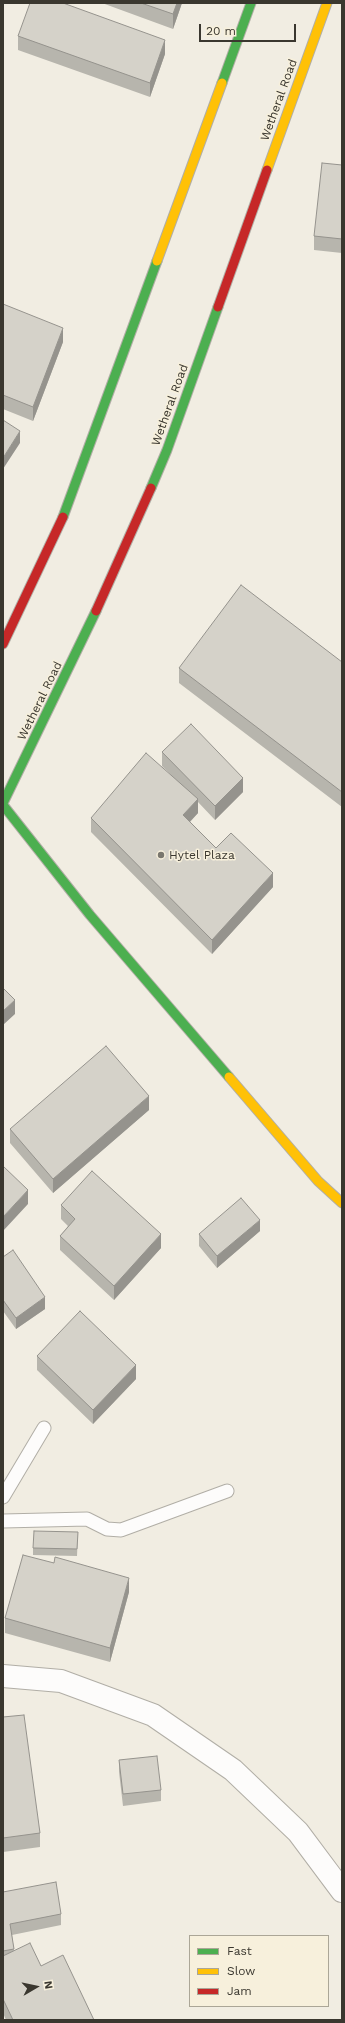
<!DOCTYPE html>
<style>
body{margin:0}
#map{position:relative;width:345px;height:2023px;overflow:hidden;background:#f1ede2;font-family:"Work Sans",sans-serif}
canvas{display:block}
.frame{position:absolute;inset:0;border:4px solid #3a372f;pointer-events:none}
.legend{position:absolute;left:189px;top:1935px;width:140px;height:72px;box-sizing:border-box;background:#f7f0dc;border:1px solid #aba697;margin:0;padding:5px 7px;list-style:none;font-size:12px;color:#3a372f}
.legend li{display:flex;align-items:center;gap:8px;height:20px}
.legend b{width:20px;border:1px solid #aba697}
.north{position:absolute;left:16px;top:1967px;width:40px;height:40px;-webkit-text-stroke:3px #f7f0dc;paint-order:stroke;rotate:81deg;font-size:11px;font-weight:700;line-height:16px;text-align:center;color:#3a372f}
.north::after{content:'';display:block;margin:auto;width:14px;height:18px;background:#3a372f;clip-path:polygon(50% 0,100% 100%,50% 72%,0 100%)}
.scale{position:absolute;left:199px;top:24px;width:97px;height:18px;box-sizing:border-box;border:2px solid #3a372f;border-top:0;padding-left:5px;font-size:12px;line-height:14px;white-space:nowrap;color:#3a372f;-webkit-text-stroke:3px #f7f0dc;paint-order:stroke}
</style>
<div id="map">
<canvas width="345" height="2023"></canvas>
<div class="frame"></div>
<ul class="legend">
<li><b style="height:5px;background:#4caf50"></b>Fast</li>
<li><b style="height:5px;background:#ffc107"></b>Slow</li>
<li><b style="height:5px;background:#c62828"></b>Jam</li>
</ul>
<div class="north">N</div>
<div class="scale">20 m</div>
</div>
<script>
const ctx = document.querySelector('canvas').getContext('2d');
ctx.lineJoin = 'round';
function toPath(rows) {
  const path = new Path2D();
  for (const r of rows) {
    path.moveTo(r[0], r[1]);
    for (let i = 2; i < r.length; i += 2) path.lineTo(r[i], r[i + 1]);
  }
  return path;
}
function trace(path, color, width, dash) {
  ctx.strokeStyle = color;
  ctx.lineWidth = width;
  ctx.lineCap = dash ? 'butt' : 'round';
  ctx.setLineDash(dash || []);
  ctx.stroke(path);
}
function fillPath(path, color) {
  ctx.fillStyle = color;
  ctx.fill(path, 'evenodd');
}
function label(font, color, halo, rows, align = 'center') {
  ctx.font = font + ' "Work Sans",sans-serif';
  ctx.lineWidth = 3;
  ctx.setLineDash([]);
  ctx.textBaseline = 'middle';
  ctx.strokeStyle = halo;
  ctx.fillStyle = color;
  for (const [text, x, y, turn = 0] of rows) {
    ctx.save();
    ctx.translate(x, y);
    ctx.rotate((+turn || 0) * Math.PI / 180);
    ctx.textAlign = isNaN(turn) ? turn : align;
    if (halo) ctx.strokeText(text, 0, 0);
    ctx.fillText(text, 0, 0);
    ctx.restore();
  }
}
const lane = toPath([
 [3,1497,44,1428],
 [3,1521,87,1519,107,1529,121,1530,227,1491]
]);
const street = toPath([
 [3,1676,61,1681,153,1715,233,1770,298,1832,342,1891]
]);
const fast = toPath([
 [222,83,251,3],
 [151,488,167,450,218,307],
 [63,517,157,261],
 [3,803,96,611],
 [3,805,90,915,229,1077]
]);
const slow = toPath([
 [267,170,327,3],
 [157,261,222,83],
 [229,1077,318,1181,342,1203]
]);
const jam = toPath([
 [218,307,267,170],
 [96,611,151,488],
 [3,644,63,517]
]);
trace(lane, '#b1aea6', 15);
trace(street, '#b1aea6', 24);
trace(fast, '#b1aea6', 11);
trace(slow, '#b1aea6', 11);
trace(jam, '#b1aea6', 11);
trace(lane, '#fdfcfb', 13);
trace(street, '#fdfcfb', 22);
trace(fast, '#4caf50', 9);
trace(slow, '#ffc107', 9);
trace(jam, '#c62828', 9);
fillPath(toPath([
 [102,3,182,3,173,29],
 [18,36,165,54,150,97,18,50],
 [342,165,342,253,314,250,314,236],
 [3,304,63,342,33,421,3,409],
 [342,662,342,807,179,683,179,668],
 [162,752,243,792,215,820,198,802,198,813,190,822,216,848,273,887,212,954,91,832,91,818,176,780,162,766],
 [149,1110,53,1193,10,1143,10,1129],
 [61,1205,161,1248,114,1300,60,1250,60,1236,68,1226,61,1219],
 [260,1231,217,1268,199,1246,199,1234],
 [3,1257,45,1309,16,1329,3,1311],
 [37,1356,136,1379,93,1424,37,1370],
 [78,1532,77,1556,33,1555,33,1548],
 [54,1563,129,1592,110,1662,5,1633,5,1618],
 [3,1717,40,1833,40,1847,3,1852],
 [119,1760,161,1790,161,1801,123,1806,119,1772],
 [3,1892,61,1914,61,1925,12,1935,14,1951,41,1966,94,2020,6,2020,3,2013]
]), '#b7b5ad');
fillPath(toPath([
 [177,3,182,3,173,29,173,14],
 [165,40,165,54,150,97,150,83],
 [63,328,63,342,33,421,33,407],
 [20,431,20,443,3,469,3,458],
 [243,778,243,792,215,820,215,806],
 [198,799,198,813,183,829,183,815],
 [273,873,273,887,212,954,212,940],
 [15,1000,15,1014,3,1025,3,1011],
 [149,1096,149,1110,53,1193,53,1179],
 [4,1119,4,1133,3,1135,3,1121],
 [28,1190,28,1204,3,1231,3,1217],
 [260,1220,260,1231,217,1268,217,1256],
 [161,1234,161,1248,114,1300,114,1286],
 [45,1297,45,1309,16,1329,16,1318],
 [136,1365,136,1379,93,1424,93,1410],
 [129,1578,129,1592,110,1662,110,1648]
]), '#95938d');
const building = toPath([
 [30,3,63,3,165,40,150,83,18,36,30,3],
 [141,3,177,3,173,14,141,3],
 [322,163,342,165,342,239,314,236,322,163],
 [3,304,63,328,33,407,3,395,3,304],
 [3,420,20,431,3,458,3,420],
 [241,585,342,662,342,792,179,668,241,585],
 [191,724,243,778,215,806,162,752,191,724],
 [146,753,198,799,183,815,216,848,231,833,273,873,212,940,91,818,146,753],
 [3,988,15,1000,3,1011,3,988],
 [106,1046,149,1096,53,1179,10,1129,106,1046],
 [3,1166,28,1190,3,1217,3,1166],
 [92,1171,161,1234,114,1286,60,1236,75,1219,61,1205,92,1171],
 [241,1198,260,1220,217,1256,199,1234,241,1198],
 [13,1250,45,1297,16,1318,3,1300,3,1257,13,1250],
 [80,1311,136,1365,93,1410,37,1356,80,1311],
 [34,1531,78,1532,77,1549,33,1548,34,1531],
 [23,1555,54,1563,55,1557,129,1578,110,1648,5,1618,23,1555],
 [24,1715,40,1833,3,1838,3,1717,24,1715],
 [157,1756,161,1790,123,1794,119,1760,157,1756],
 [56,1882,61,1914,10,1924,14,1949,3,1951,3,1892,56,1882],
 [30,1943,41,1966,63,1955,94,2020,13,2020,3,1999,3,1956,30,1943]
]);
fillPath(building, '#d5d2c9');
trace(building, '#95938d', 1);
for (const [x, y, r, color] of [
 [161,855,4,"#7a776e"]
]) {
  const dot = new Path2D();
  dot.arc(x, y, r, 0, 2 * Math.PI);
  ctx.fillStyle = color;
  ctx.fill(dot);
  trace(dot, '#f7f0dc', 1.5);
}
label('12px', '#3a372f', '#f7f0dc', [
 ["Wetheral Road",279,100,-70],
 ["Wetheral Road",170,405,-70],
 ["Wetheral Road",40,701,-64]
]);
label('12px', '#3a372f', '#f7f0dc', [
 ["Hytel Plaza",169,855]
], 'left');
</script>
